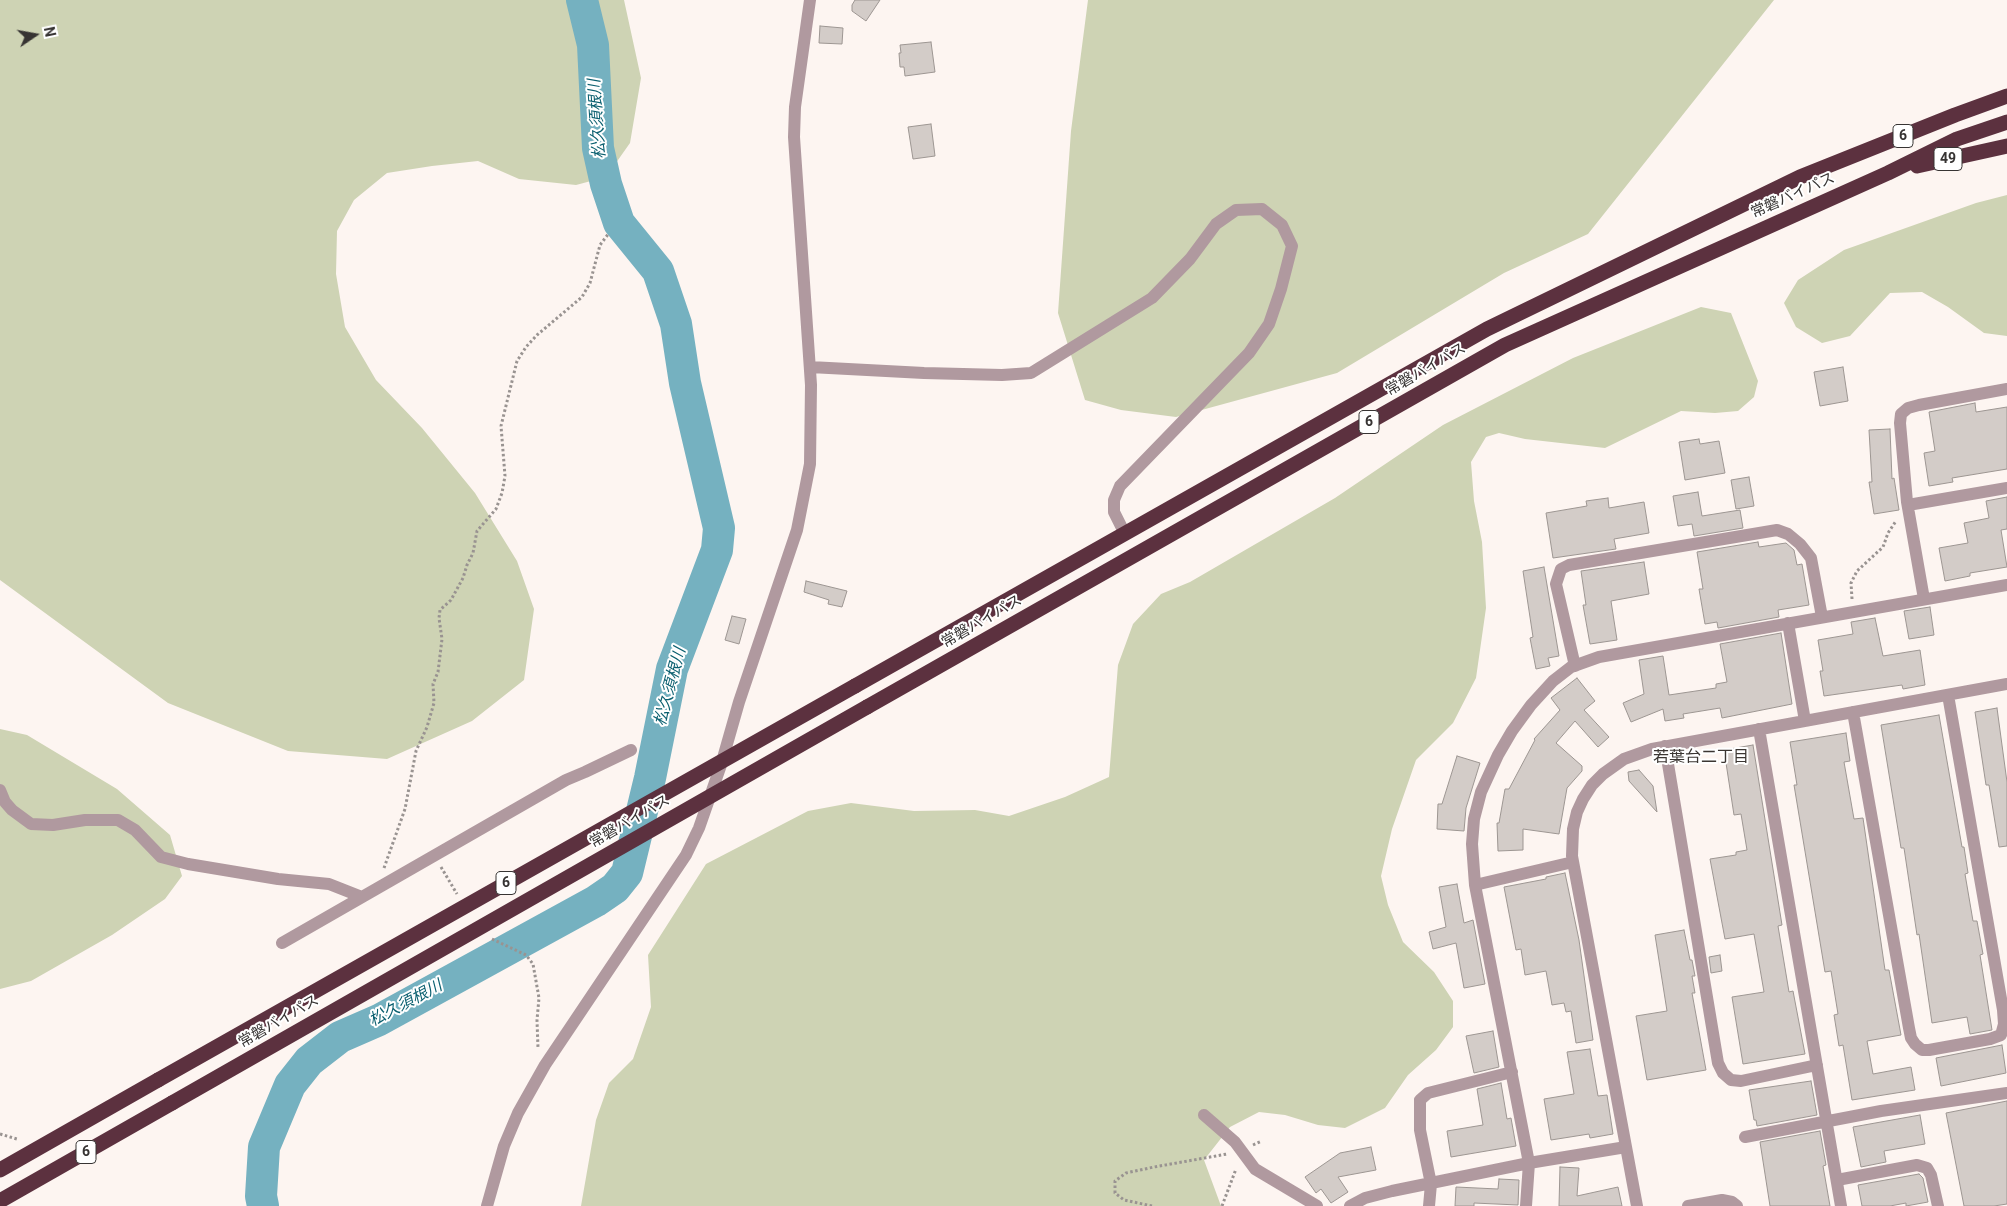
<!DOCTYPE html>
<meta charset="utf-8">
<style>
body{margin:0}
#map{position:relative;width:2007px;height:1206px;overflow:hidden;background:#fdf5f1;font-family:Roboto,sans-serif}
canvas{display:block}
.north{position:absolute;left:10px;top:10px;width:50px;height:50px;-webkit-text-stroke:4px #fff;paint-order:stroke;rotate:78deg;font-size:14px;font-weight:700;line-height:20px;text-align:center;color:#373433}
.north::after{content:'';display:block;margin:auto;width:18px;height:22px;background:#373433;clip-path:polygon(50% 0,100% 100%,50% 72%,0 100%)}
</style>
<div id="map">
<canvas width="2007" height="1206"></canvas>
<div class="north">N</div>
</div>
<script>
const ctx = document.querySelector('canvas').getContext('2d');
ctx.lineJoin = 'round';
function fillPath(path, color) {
  ctx.fillStyle = color;
  ctx.fill(path, 'evenodd');
}
function toPath(rows) {
  const path = new Path2D();
  for (const r of rows) {
    path.moveTo(r[0], r[1]);
    for (let i = 2; i < r.length; i += 2) path.lineTo(r[i], r[i + 1]);
  }
  return path;
}
function trace(path, color, width, dash) {
  ctx.strokeStyle = color;
  ctx.lineWidth = width;
  ctx.lineCap = dash ? 'butt' : 'round';
  ctx.setLineDash(dash || []);
  ctx.stroke(path);
}
function label(font, color, halo, rows, align = 'center') {
  ctx.font = font + ' Roboto,"Noto Sans JP",sans-serif';
  ctx.lineWidth = 4;
  ctx.setLineDash([]);
  ctx.textBaseline = 'middle';
  ctx.strokeStyle = halo;
  ctx.fillStyle = color;
  for (const [text, x, y, turn = 0] of rows) {
    ctx.save();
    ctx.translate(x, y);
    ctx.rotate((+turn || 0) * Math.PI / 180);
    ctx.textAlign = isNaN(turn) ? turn : align;
    if (halo) ctx.strokeText(text, 0, 0);
    ctx.fillText(text, 0, 0);
    ctx.restore();
  }
}
fillPath(toPath([
 [0,0,624,0,641,78,630,143,606,177,576,185,519,179,478,161,432,166,387,173,354,200,337,231,336,274,345,327,376,380,422,428,475,493,517,561,534,609,524,680,472,721,387,759,288,751,168,703,0,580],
 [1088,0,1774,0,1588,234,1504,273,1337,373,1176,417,1121,410,1085,400,1058,313,1071,131],
 [2007,195,2007,336,1984,333,1948,307,1922,292,1890,293,1850,336,1822,343,1796,327,1784,303,1798,280,1844,250,1976,203],
 [1701,307,1731,313,1758,381,1754,397,1738,411,1715,413,1681,411,1605,448,1525,439,1499,433,1486,437,1471,462,1474,501,1482,542,1486,608,1476,678,1453,723,1416,760,1392,829,1381,876,1388,905,1403,942,1434,972,1453,1001,1453,1027,1436,1050,1408,1075,1385,1108,1345,1128,1318,1125,1285,1115,1259,1112,1230,1127,1204,1160,1221,1206,581,1206,596,1120,609,1083,633,1059,651,1007,648,955,706,864,808,811,851,803,914,811,975,810,1009,816,1065,797,1109,777,1118,665,1133,624,1161,594,1190,582,1335,498,1443,425,1573,358],
 [0,729,27,735,117,789,170,835,182,876,165,899,112,935,31,981,0,989]
]), '#ced3b4');
trace(toPath([
 [263,1206,261,1196,264,1147,290,1085,309,1061,340,1037,379,1020,596,901,615,888,627,873,650,778,672,669,717,550,719,528,685,383,676,324,658,271,619,223,606,184,598,148,593,45,582,0]
]), '#75b1c0', 32);
const building = toPath([
 [855,0,880,0,866,21,852,11,852,5,855,0],
 [820,26,843,28,842,44,819,43,820,26],
 [931,42,935,72,905,76,904,67,900,67,899,53,901,53,900,45,931,42],
 [931,124,935,156,913,159,908,127,931,124],
 [1843,367,1848,401,1820,406,1814,372,1843,367],
 [1975,403,1976,412,2007,407,2007,469,1952,478,1953,482,1929,486,1924,453,1935,451,1929,412,1975,403],
 [1890,429,1892,479,1894,478,1899,510,1874,514,1869,482,1872,482,1869,430,1890,429],
 [1699,439,1700,444,1719,441,1725,473,1685,480,1679,442,1699,439],
 [1749,477,1754,506,1736,509,1731,480,1749,477],
 [1698,492,1702,516,1740,510,1743,528,1694,536,1692,524,1678,526,1673,496,1698,492],
 [2007,497,2007,529,2001,530,2007,567,1970,573,1970,576,1945,581,1939,548,1968,543,1964,523,1989,518,1986,501,2007,497],
 [1608,498,1609,508,1644,502,1649,533,1614,539,1616,549,1553,558,1546,513,1587,506,1586,501,1608,498],
 [1758,542,1759,547,1786,543,1794,550,1797,565,1802,564,1809,605,1778,610,1779,617,1718,628,1717,622,1705,624,1699,589,1703,589,1697,552,1758,542],
 [1644,562,1649,594,1611,601,1617,640,1590,644,1583,605,1586,605,1581,571,1644,562],
 [1544,567,1559,656,1548,658,1550,666,1536,669,1530,638,1533,637,1523,571,1544,567],
 [806,581,847,591,842,607,828,604,829,600,804,592,806,581],
 [1930,607,1934,635,1909,639,1904,611,1930,607],
 [732,616,746,619,739,644,725,640,732,616],
 [1875,618,1883,656,1920,650,1925,685,1903,689,1902,685,1824,696,1820,671,1823,671,1818,640,1853,634,1851,622,1875,618],
 [1781,633,1792,704,1722,718,1720,708,1683,714,1684,718,1665,721,1663,709,1631,722,1623,703,1644,694,1639,660,1663,656,1669,695,1716,688,1716,684,1727,682,1720,644,1781,633],
 [1577,678,1595,701,1584,710,1609,737,1598,747,1575,721,1556,743,1582,766,1582,771,1567,788,1559,834,1523,829,1523,850,1498,851,1497,823,1499,823,1505,789,1509,789,1535,740,1534,739,1560,710,1551,698,1577,678],
 [1997,708,2007,782,2007,846,1999,847,1989,785,1986,785,1975,712,1997,708],
 [1939,715,1962,847,1964,847,1968,873,1965,874,1973,921,1977,921,1983,954,1980,955,1992,1030,1970,1034,1967,1017,1932,1023,1919,934,1917,935,1904,848,1901,848,1881,725,1939,715],
 [1846,733,1850,761,1844,762,1854,819,1863,818,1885,970,1889,970,1901,1035,1867,1041,1873,1074,1911,1067,1915,1090,1852,1100,1843,1045,1839,1046,1834,1015,1838,1014,1831,971,1825,972,1794,785,1797,785,1790,742,1846,733],
 [1753,745,1782,925,1778,926,1789,992,1793,991,1805,1054,1743,1064,1732,997,1764,992,1754,934,1725,939,1710,859,1736,855,1736,852,1747,850,1741,814,1734,815,1724,750,1753,745],
 [1457,756,1480,763,1466,808,1464,831,1437,829,1438,804,1442,804,1457,756],
 [1639,770,1653,786,1657,812,1629,781,1628,772,1639,770],
 [1565,873,1579,940,1593,1040,1576,1043,1571,1011,1566,1012,1564,1003,1552,1005,1546,971,1525,975,1521,949,1516,950,1504,887,1546,879,1546,877,1565,873],
 [1457,884,1464,923,1473,920,1485,984,1464,988,1456,943,1433,949,1429,932,1446,927,1439,887,1457,884],
 [1684,930,1690,960,1692,960,1695,976,1692,976,1695,993,1692,993,1706,1070,1647,1080,1636,1016,1667,1011,1655,935,1684,930],
 [1720,955,1722,971,1711,973,1709,957,1720,955],
 [1493,1031,1499,1067,1474,1073,1466,1036,1493,1031],
 [2002,1045,2006,1073,1941,1086,1936,1058,2002,1045],
 [1590,1049,1598,1096,1607,1095,1613,1134,1590,1138,1589,1134,1551,1140,1544,1099,1574,1094,1567,1052,1590,1049],
 [1811,1081,1817,1115,1757,1126,1756,1120,1754,1120,1749,1090,1811,1081],
 [1501,1083,1507,1119,1511,1118,1516,1146,1451,1157,1447,1131,1483,1125,1477,1089,1501,1083],
 [2007,1101,2007,1204,1994,1206,1964,1206,1946,1113,2007,1101],
 [1920,1115,1925,1144,1884,1151,1886,1162,1861,1167,1853,1127,1920,1115],
 [1820,1131,1826,1165,1823,1166,1830,1206,1770,1206,1760,1142,1820,1131],
 [1371,1147,1376,1170,1338,1177,1348,1192,1331,1203,1321,1189,1316,1193,1305,1177,1340,1153,1371,1147],
 [1560,1167,1579,1168,1577,1196,1618,1187,1622,1206,1559,1206,1560,1167],
 [1919,1174,1923,1178,1928,1202,1906,1206,1906,1203,1890,1206,1862,1206,1858,1185,1919,1174],
 [1499,1179,1519,1180,1518,1205,1474,1203,1474,1206,1455,1206,1456,1187,1498,1189,1499,1179]
]);
fillPath(building, '#d3ccc8');
trace(building, '#9d9692', 1);
trace(toPath([
 [1852,599,1851,583,1857,571,1883,547,1888,533,1896,521],
 [441,867,457,894],
 [384,868,405,809,416,751,427,727,434,703,433,684,438,672,442,639,439,618,440,610,451,600,463,578,467,565,473,553,477,531,496,509,502,493,505,476,501,426,517,361,526,347,537,335,582,297,590,283,600,245,609,233],
 [492,939,526,955,533,964,539,998,537,1020,538,1048],
 [0,1134,17,1139],
 [1253,1145,1262,1141],
 [1152,1206,1124,1200,1115,1193,1115,1181,1126,1173,1154,1167,1227,1154],
 [1222,1206,1236,1169]
]), '#999391', 3, [2.5, 2.5]);
trace(toPath([
 [810,367,924,373,1002,375,1031,373,1152,298,1190,259,1216,224,1236,210,1262,209,1282,225,1292,246,1281,289,1269,324,1249,353,1120,486,1114,500,1114,512,1125,534],
 [1908,505,2007,488],
 [1924,599,1907,502,1900,423,1901,414,1908,408,1919,405,2007,389],
 [1788,623,1805,721],
 [1575,666,1556,584,1561,569,1569,565,1777,530,1788,534,1800,544,1811,558,1822,617],
 [1853,712,1909,1028,1911,1038,1915,1044,1922,1050,1929,1050,1990,1039,2001,1035,2004,1024,2003,1010,1948,695],
 [1759,729,1841,1206],
 [1665,746,1718,1063,1723,1073,1731,1080,1741,1081,1817,1065],
 [0,790,5,802,12,810,31,824,53,825,85,820,118,820,135,830,161,857,188,864,278,879,329,884,362,897],
 [1475,885,1573,862],
 [282,943,566,780,585,772,631,750],
 [1204,1115,1235,1142,1255,1169,1317,1206],
 [1745,1137,1881,1111,2007,1093],
 [1837,1180,1917,1165,1927,1168,1931,1175,1938,1206],
 [487,1206,504,1146,518,1113,545,1065,686,855,699,828,721,765,739,702,797,530,810,464,811,385,794,137,795,107,810,0],
 [1350,1206,1365,1198,1392,1191,1529,1163,1626,1147],
 [1429,1206,1431,1184,1420,1130,1420,1100,1428,1093,1512,1072],
 [1526,1206,1529,1163,1475,885,1472,844,1474,819,1481,792,1498,755,1512,731,1531,705,1553,681,1571,667,1599,657,2007,585],
 [1637,1206,1572,856,1573,829,1577,812,1583,799,1592,785,1603,774,1624,759,1652,749,2007,684],
 [1688,1206,1722,1200,1732,1202,1737,1206]
]), '#b0999f', 12);
trace(toPath([
 [1917,166,2007,146],
 [855,686,1487,329,1800,177,1955,115,2007,96],
 [867,707,1505,345,1888,173,1957,139,2007,122],
 [0,1170,158,1080],
 [0,1201,172,1103]
]), '#5c313f', 15);
trace(toPath([
 [158,1080,855,686],
 [172,1103,867,707]
]), '#5c313f', 15);
for (const [x, y, w] of [
 [1903,136,20],
 [1948,159,28],
 [1369,422,20],
 [506,883,20],
 [86,1152,20]
]) {
  const box = new Path2D();
  box.roundRect(x - w / 2, y - 11.5, w, 23, 4);
  ctx.fillStyle = '#fff';
  ctx.fill(box);
  trace(box, '#373433', 1);
}
label('bold 14px', '#373433', null, [
 ["6",1903,136],
 ["49",1948,159],
 ["6",1369,422],
 ["6",506,883],
 ["6",86,1152]
]);
label('15px', '#373433', '#fff', [
 ["常磐バイパス",1793,196,-24],
 ["常磐バイパス",1426,370,-30],
 ["常磐バイパス",982,622,-30],
 ["常磐バイパス",630,822,-30],
 ["常磐バイパス",279,1022,-30]
]);
label('italic 16px', '#0a5f6f', '#fff', [
 ["松久須根川",598,119,-94],
 ["松久須根川",671,687,-75],
 ["松久須根川",406,1004,-28]
]);
label('16px', '#3b3632', '#fff', [
 ["若葉台二丁目",1701,758]
]);
</script>
